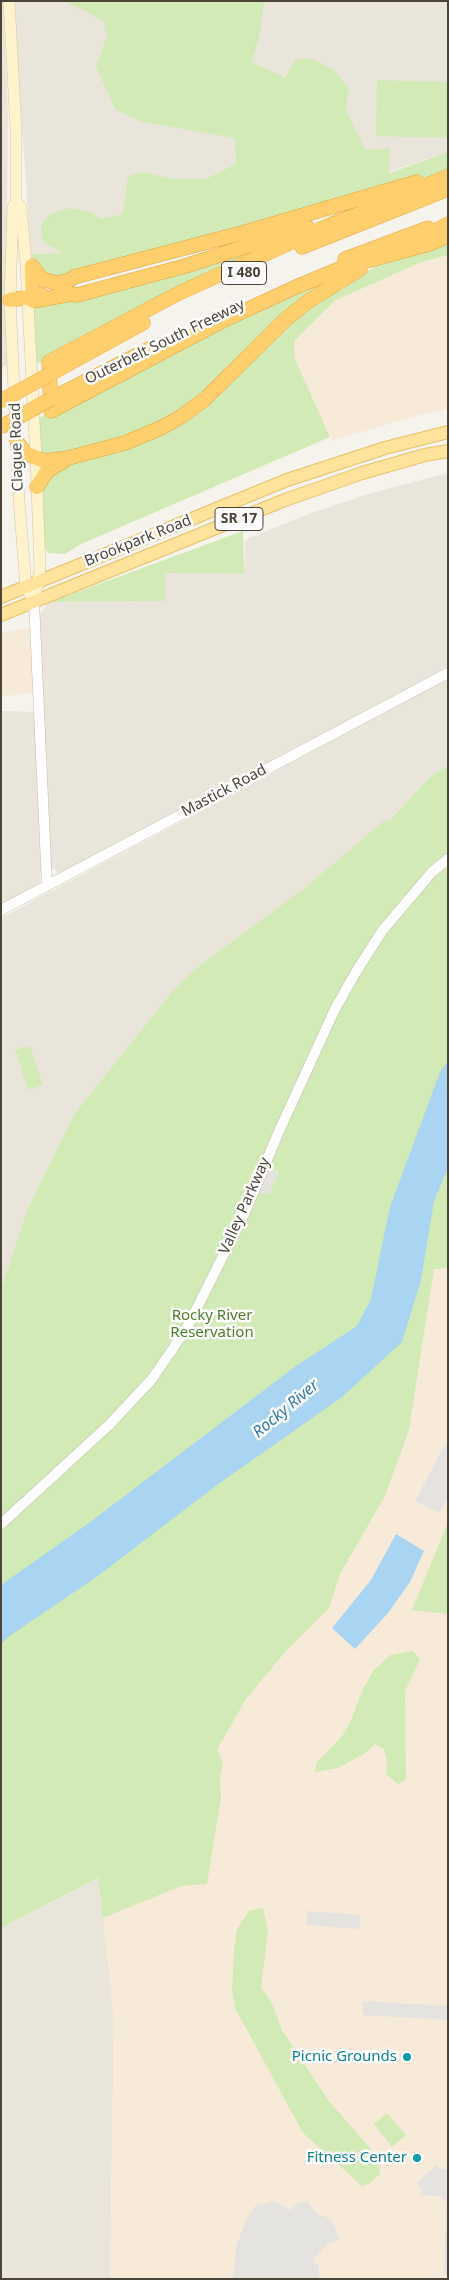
<!DOCTYPE html>
<style>
body{margin:0}
#map{position:relative;width:449px;height:2280px;overflow:hidden;background:#f6f3ec;font-family:"Noto Sans",sans-serif}
canvas{display:block}
.frame{position:absolute;inset:0;border:2px solid #4b4439;pointer-events:none}
</style>
<div id="map">
<canvas width="449" height="2280"></canvas>
<div class="frame"></div>
</div>
<script>
const ctx = document.querySelector('canvas').getContext('2d');
ctx.lineJoin = 'round';
function fillPath(path, color) {
  ctx.fillStyle = color;
  ctx.fill(path, 'evenodd');
}
function toPath(rows) {
  const path = new Path2D();
  for (const r of rows) {
    path.moveTo(r[0], r[1]);
    for (let i = 2; i < r.length; i += 2) path.lineTo(r[i], r[i + 1]);
  }
  return path;
}
function trace(path, color, width, dash) {
  ctx.strokeStyle = color;
  ctx.lineWidth = width;
  ctx.lineCap = dash ? 'butt' : 'round';
  ctx.setLineDash(dash || []);
  ctx.stroke(path);
}
function label(font, color, halo, rows, align = 'center') {
  ctx.font = font + ' "Noto Sans",sans-serif';
  ctx.lineWidth = 5;
  ctx.setLineDash([]);
  ctx.textBaseline = 'middle';
  ctx.strokeStyle = halo;
  ctx.fillStyle = color;
  for (const [text, x, y, turn = 0] of rows) {
    ctx.save();
    ctx.translate(x, y);
    ctx.rotate((+turn || 0) * Math.PI / 180);
    ctx.textAlign = isNaN(turn) ? turn : align;
    if (halo) ctx.strokeText(text, 0, 0);
    ctx.fillText(text, 0, 0);
    ctx.restore();
  }
}
fillPath(toPath([
 [1,1,3,1,8,114,6,304,9,364,1,368],
 [15,1,448,1,448,152,258,215,108,251,31,254,16,42],
 [448,473,448,667,66,873,59,873,52,868,50,860,39,624,40,613,50,602,164,601,165,573,244,574,245,541,249,538,309,514,368,494],
 [448,679,448,765,430,777,389,821,384,822,306,887,195,969,171,993,75,1113,27,1210,4,1281,1,1284,1,918],
 [1,711,34,712,41,871,39,884,32,890,1,907],
 [99,1878,114,2020,110,2279,1,2279,1,1928]
]), '#eae5da');
fillPath(toPath([
 [448,255,448,409,415,416,332,441,295,359,294,341,336,300,422,262],
 [15,629,30,629,34,692,1,697,1,634],
 [434,1268,448,1268,448,2279,110,2279,114,2020,99,1878,214,1756,246,1699,287,1650,329,1608,340,1574,385,1496,409,1430]
]), '#f7ead8');
fillPath(toPath([
 [69,1,264,1,259,39,251,62,285,78,295,60,310,58,334,70,349,88,346,110,365,150,390,148,389,173,448,152,448,174,56,283,32,266,31,254,63,253,45,243,42,239,41,225,49,215,69,208,91,212,100,219,123,214,128,176,143,172,168,178,206,179,236,164,235,138,142,122,115,109,96,66,107,36,104,22,84,10,69,4],
 [377,80,448,82,448,138,376,136],
 [299,230,49,362,35,363,33,301],
 [448,236,448,255,422,262,336,300,294,341,295,359,330,437,81,544,65,554,48,553,44,546,42,486,52,471,211,403,288,326,319,299,378,265],
 [345,273,297,301,203,394,168,419,121,438,70,452,40,454,37,419,220,322],
 [243,531,244,574,165,573,165,601,50,602],
 [448,765,448,1268,434,1269,409,1430,385,1496,340,1574,329,1608,287,1650,246,1699,217,1750,223,1763,220,1776,221,1798,207,1884,181,1886,103,1918,98,1878,1,1928,1,1284,4,1281,27,1210,75,1113,171,993,195,969,306,887,384,821,389,821,430,777],
 [30,1046,43,1085,28,1090,15,1050],
 [448,1523,448,1614,412,1610,446,1527],
 [413,1651,420,1660,405,1691,406,1780,398,1784,386,1774,387,1760,384,1749,375,1744,367,1752,338,1768,315,1772,317,1762,343,1735,350,1723,362,1691,373,1671,390,1655],
 [263,1908,268,1931,261,1987,272,2003,282,2030,328,2100,378,2157,380,2174,370,2183,362,2186,303,2133,235,2008,232,1990,234,1949,237,1929,249,1911],
 [387,2113,406,2135,392,2147,374,2124]
]), '#d2eab5');
fillPath(toPath([
 [266,1167,279,1172,269,1194,256,1193],
 [448,1439,448,1497,440,1513,415,1501],
 [307,1911,361,1915,359,1929,306,1925],
 [363,2001,448,2006,448,2020,363,2015],
 [437,2165,441,2169,448,2169,448,2275,444,2275,446,2201,440,2196,421,2195,421,2188,416,2184],
 [271,2201,275,2201,289,2210,300,2202,307,2201,318,2215,323,2215,331,2220,340,2240,328,2244,315,2257,313,2263,319,2265,318,2279,233,2279,236,2247,247,2218,258,2202,263,2205]
]), '#e5e3e0');
fillPath(toPath([
 [448,1061,448,1168,434,1201,421,1280,402,1342,342,1397,217,1485,95,1578,8,1637,1,1644,1,1586,5,1582,85,1526,296,1366,357,1326,371,1299,390,1207,440,1072],
 [396,1534,424,1551,410,1582,388,1613,355,1649,332,1628,371,1580]
]), '#a9d4f2');
const tertiary = toPath([
 [34,602,47,886],
 [1,910,448,673],
 [1,1524,109,1425,152,1379,174,1347,191,1320,245,1212,280,1129,335,1009,356,972,382,931,432,872,448,859]
]);
const secondary = toPath([
 [9,1,16,129,16,202,13,207,10,300,19,500,26,587,34,602],
 [16,202,21,207,26,265,36,459,40,569,34,602]
]);
const primary = toPath([
 [1,597,287,480,385,448,448,432],
 [1,615,285,500,362,473,425,455,448,451]
]);
const motorway = toPath([
 [448,176,380,206,334,223,179,293,49,362,51,411,220,322,296,287,344,267,429,244,448,236],
 [307,227,185,266,77,295,71,294,33,301,32,266,42,279,56,283,70,280,74,277,242,233,417,182],
 [420,239,448,224],
 [302,247,448,189],
 [345,259,428,228],
 [10,300,42,295],
 [50,374,143,323],
 [51,399,155,346],
 [17,442,25,453,44,461,68,458,125,443,163,427,182,416,205,399,285,320,307,302,360,269],
 [37,487,47,471,64,461]
]);
trace(tertiary, '#c2bbae', 11);
trace(secondary, '#d6c79b', 12);
trace(primary, '#e6c16a', 14);
trace(motorway, '#e0a43c', 15);
trace(tertiary, '#fff', 10);
trace(secondary, '#fff3cd', 11);
trace(primary, '#ffe39c', 12);
trace(motorway, '#ffcf6e', 14);
const motorwayBridge = toPath([
 [1,401,50,374],
 [1,427,51,399]
]);
trace(motorwayBridge, '#e0a43c', 15, []);
trace(motorwayBridge, '#ffcf6e', 14);
for (const [x, y, r, color] of [
 [407,2057,5,"#0f9aa8"],
 [417,2158,5,"#0f9aa8"]
]) {
  const dot = new Path2D();
  dot.arc(x, y, r, 0, 2 * Math.PI);
  ctx.fillStyle = color;
  ctx.fill(dot);
  trace(dot, '#fff', 2);
}
for (const [x, y, w] of [
 [244,273,45],
 [239,519,48]
]) {
  const box = new Path2D();
  box.roundRect(x - w / 2, y - 11.5, w, 23, 4);
  ctx.fillStyle = '#fff';
  ctx.fill(box);
  trace(box, '#4b4439', 1);
}
label('bold 14px', '#4b4439', null, [
 ["I 480",244,273],
 ["SR 17",239,519]
]);
label('15px', '#4b4439', '#fff', [
 ["Outerbelt South Freeway",165,342,-26],
 ["Clague Road",17,447,-92],
 ["Brookpark Road",138,541,-22],
 ["Mastick Road",224,791,-28],
 ["Valley Parkway",245,1206,-66]
]);
label('15px', '#4a7f2a', '#fff', [
 ["Rocky River",212,1316],
 ["Reservation",212,1333]
]);
label('15px', '#0d838f', '#fff', [
 ["Picnic Grounds",397,2057],
 ["Fitness Center",407,2158]
], 'right');
label('italic 16px', '#2e7ab2', '#fff', [
 ["Rocky River",286,1409,-40]
]);
</script>
